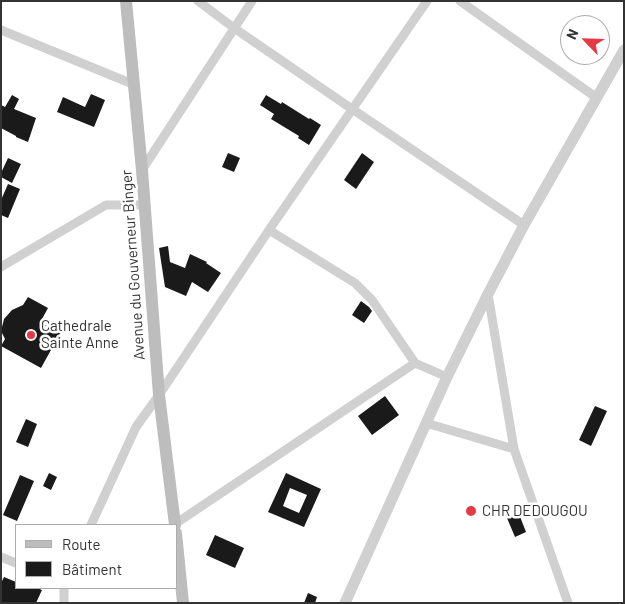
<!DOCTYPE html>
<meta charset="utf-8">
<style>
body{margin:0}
#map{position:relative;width:625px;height:604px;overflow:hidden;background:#fff;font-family:Barlow,sans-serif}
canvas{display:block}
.frame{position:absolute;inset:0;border:2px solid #333;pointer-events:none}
.legend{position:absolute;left:15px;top:524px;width:162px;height:65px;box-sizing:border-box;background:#fff;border:1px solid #adadad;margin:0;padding:6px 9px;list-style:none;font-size:15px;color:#333}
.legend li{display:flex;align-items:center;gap:10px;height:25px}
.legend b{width:25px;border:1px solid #adadad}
.north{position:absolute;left:560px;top:15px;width:50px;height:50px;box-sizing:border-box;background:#fff;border:1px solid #adadad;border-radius:50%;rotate:294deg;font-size:14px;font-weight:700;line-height:20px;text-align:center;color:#333}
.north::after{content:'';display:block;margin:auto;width:18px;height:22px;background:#e63946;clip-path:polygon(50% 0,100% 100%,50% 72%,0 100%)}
</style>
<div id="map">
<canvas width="625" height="604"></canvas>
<div class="frame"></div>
<ul class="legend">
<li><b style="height:6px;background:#bdbdbd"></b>Route</li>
<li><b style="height:14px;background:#1a1a1a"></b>Bâtiment</li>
</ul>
<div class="north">N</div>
</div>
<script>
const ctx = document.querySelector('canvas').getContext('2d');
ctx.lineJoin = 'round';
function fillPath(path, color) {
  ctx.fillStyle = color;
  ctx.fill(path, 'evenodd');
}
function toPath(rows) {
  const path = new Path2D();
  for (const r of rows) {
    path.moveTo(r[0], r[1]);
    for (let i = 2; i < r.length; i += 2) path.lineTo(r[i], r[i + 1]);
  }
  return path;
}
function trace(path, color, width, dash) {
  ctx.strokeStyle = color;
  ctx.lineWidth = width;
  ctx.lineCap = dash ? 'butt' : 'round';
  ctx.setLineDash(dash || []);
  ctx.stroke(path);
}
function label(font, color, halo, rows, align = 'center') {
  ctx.font = font + ' Barlow,sans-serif';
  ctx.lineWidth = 5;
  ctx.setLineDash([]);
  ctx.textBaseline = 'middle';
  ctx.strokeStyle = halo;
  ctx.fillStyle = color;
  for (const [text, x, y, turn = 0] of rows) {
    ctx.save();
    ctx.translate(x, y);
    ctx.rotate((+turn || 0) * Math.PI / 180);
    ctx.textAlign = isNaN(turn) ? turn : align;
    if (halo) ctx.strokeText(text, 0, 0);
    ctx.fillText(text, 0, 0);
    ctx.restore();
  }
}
fillPath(toPath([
 [91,94,105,100,94,127,57,112,63,97,85,107],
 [12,95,19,99,14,109,36,118,28,142,16,137,16,136,1,128,1,105,5,107],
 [266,95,281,104,282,102,309,119,310,118,321,125,309,145,298,138,299,136,271,119,274,114,260,105],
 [228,153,240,158,234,172,222,167],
 [362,153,374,162,356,189,344,180],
 [8,158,21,164,12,183,1,177,1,173],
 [8,184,20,189,8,218,1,215,1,200],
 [168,246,170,262,185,268,190,254,207,262,206,263,221,273,208,292,192,282,186,296,165,287,159,248],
 [28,297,48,308,42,319,62,330,41,368,1,346,5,339,1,331,4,319,12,310,23,305],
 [361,301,369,307,372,311,364,323,352,315],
 [385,396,399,415,372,435,358,416],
 [595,406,607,411,591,446,579,440],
 [26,419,37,424,28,447,16,442],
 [49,473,57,477,51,490,43,486],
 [286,473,321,489,304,527,268,512],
 [290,488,307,495,299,513,283,506],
 [20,475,34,481,17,521,3,515],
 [519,514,526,532,515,537,507,518],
 [215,535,244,548,235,568,206,555],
 [4,577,16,582,16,588,37,588,42,590,36,603,1,603,1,583],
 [308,593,317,597,315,603,304,603]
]), '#1a1a1a');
trace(toPath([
 [198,1,234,28,352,109,524,225],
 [460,1,597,98],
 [1,30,135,85],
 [142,170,252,1],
 [269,230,355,283,372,300,415,363],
 [1,267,106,205,145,205],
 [488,294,514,449,568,603],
 [426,423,514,449],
 [175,524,415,363,447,377],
 [91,525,136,427,159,395,269,230,427,1],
 [1,557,16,563],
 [64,588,64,603]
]), '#d0d0d0', 9);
trace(toPath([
 [345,603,447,377,488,294,524,225,624,50]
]), '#d0d0d0', 11);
trace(toPath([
 [126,1,142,170,159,395,175,525],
 [176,533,183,603]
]), '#bdbdbd', 12);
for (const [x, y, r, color] of [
 [31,335,5,"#e63946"],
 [471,511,6,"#e63946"]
]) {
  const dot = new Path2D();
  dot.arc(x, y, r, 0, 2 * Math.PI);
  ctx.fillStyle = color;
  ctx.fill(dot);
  trace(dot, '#fff', 2);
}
label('15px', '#333', '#fff', [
 ["Avenue du Gouverneur Binger",133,265,-94]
]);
label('15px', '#333', '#fff', [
 ["Cathedrale",41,326],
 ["Sainte Anne",41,343],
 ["CHR DEDOUGOU",482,511]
], 'left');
</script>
